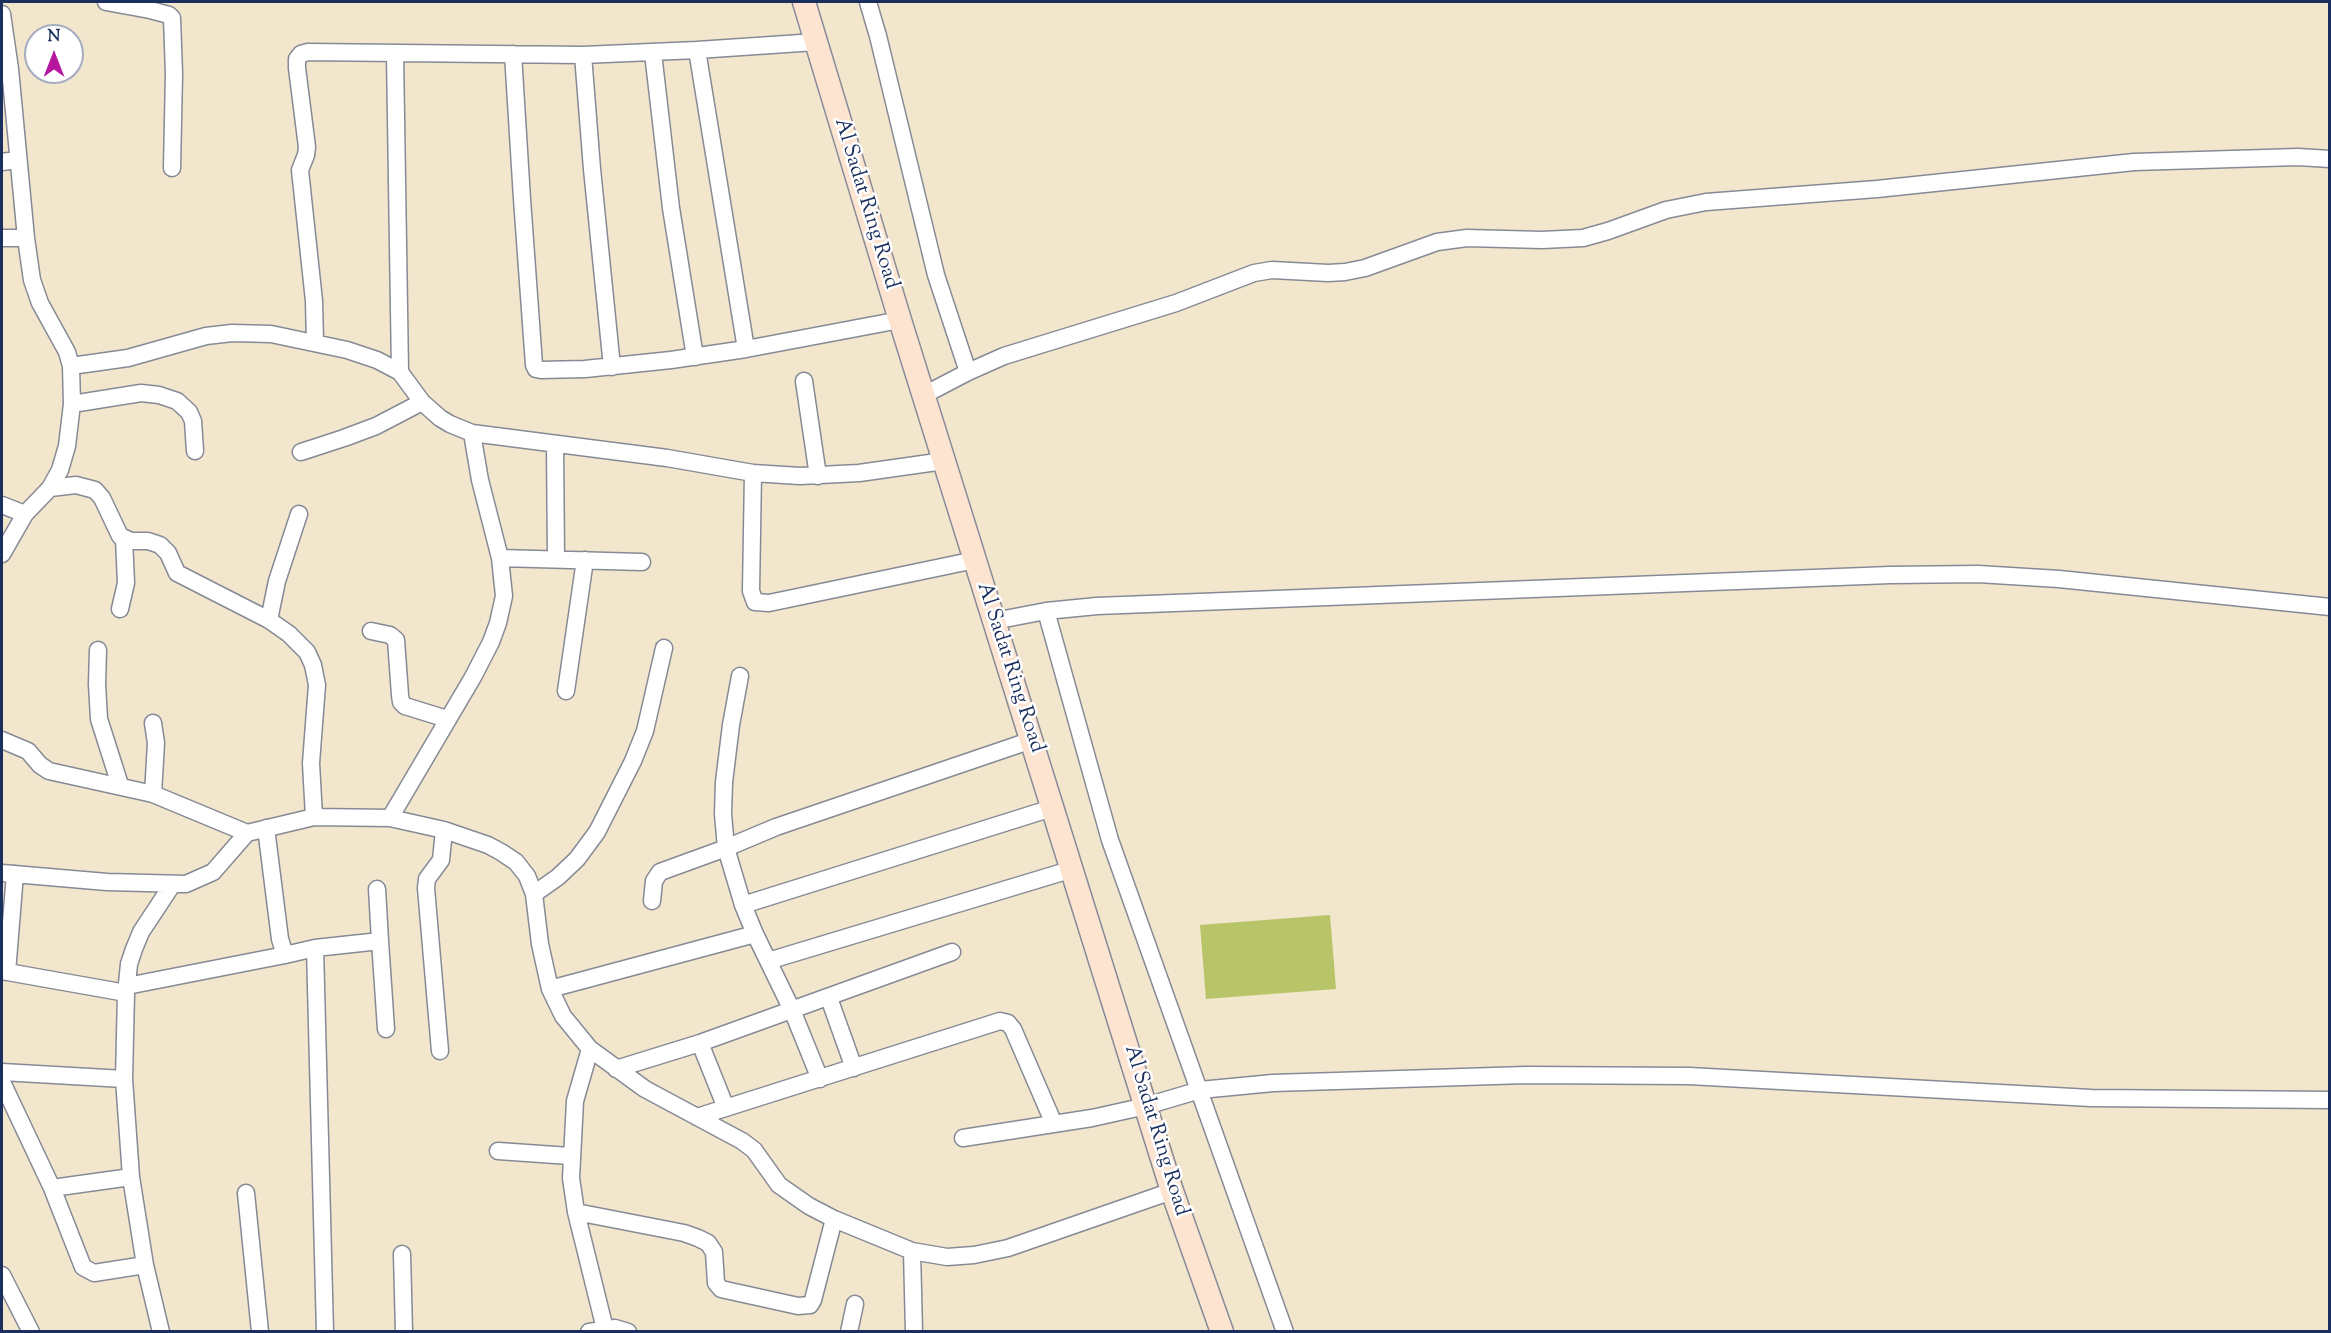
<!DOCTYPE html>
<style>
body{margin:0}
#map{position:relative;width:2331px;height:1333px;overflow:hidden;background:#f2e6cd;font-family:"Sorts Mill Goudy",serif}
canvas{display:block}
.frame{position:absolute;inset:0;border:3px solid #1b2f5e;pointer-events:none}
.north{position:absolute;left:24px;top:24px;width:60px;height:60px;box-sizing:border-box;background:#fff;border:2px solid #a4acbf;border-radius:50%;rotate:0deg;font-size:16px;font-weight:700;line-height:24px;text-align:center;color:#1b2f5e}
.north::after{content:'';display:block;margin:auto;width:21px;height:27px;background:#b5179e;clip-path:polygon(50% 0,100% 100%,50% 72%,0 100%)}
</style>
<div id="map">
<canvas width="2331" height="1333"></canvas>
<div class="frame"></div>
<div class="north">N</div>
</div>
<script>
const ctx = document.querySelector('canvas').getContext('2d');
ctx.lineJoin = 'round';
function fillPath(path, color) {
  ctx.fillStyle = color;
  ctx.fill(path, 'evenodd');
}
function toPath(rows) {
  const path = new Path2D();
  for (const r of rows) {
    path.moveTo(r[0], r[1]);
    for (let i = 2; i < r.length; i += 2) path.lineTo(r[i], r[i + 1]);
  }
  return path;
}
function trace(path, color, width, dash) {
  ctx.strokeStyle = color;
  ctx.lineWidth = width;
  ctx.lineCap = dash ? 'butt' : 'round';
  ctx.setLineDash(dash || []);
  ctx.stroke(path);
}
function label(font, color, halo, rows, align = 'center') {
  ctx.font = font + ' "Sorts Mill Goudy",serif';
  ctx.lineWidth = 5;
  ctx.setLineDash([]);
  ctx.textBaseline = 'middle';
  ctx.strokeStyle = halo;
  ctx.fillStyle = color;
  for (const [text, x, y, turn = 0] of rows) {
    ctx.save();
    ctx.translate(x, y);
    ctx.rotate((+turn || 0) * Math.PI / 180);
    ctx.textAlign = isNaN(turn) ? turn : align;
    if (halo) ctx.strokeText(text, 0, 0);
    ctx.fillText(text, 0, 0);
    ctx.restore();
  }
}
fillPath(toPath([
 [1330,915,1336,989,1206,999,1200,925]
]), '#b7c467');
const minor = toPath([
 [106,2,150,10,169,15,172,18,174,74,172,168],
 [868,2,878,36,936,275,968,372],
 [2,14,10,69,26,238,32,280,40,303,67,352,71,366,72,404,67,446,60,470,50,488,25,514,2,554],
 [697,50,746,349],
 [653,53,671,208,695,357],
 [395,54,400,372],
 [513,54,522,199,534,365,536,369,541,370,585,369,671,360,746,349,900,320],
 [583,55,592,169,612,367],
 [2,162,17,160],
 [2,238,26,238],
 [315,343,314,301,300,170,306,155,307,147,297,68,297,59,301,54,308,52,583,55,697,50,816,42],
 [71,366,128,358,206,336,232,333,271,334,347,350,377,360,400,372,422,402,440,418,450,424,472,433,667,458,753,473,800,476,859,473,944,461],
 [804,381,818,476],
 [924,395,968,372,1004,356,1176,303,1254,273,1272,270,1328,273,1345,272,1365,268,1437,242,1467,238,1542,240,1583,238,1608,231,1666,210,1706,202,1877,189,2134,162,2298,157,2330,159],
 [72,404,141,393,159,395,177,401,189,412,193,421,195,451],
 [555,445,556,559],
 [301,452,344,438,376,426,422,402],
 [753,473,751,591,755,602,769,603,975,560],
 [50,488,76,485,95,490,102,498,120,536,131,541,148,541,160,545,168,553,177,573,269,620,289,634,307,652,313,665,317,685,311,763,314,817],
 [2,505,25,514],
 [500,558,642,562],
 [120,609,126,583,124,539],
 [1046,611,1110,840,1285,1332],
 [269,620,277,581,299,514],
 [994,621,1046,611,1097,606,1890,575,1978,574,2059,579,2330,607],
 [371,631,390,635,396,640,400,695,401,702,405,706,447,719],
 [98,650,97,684,99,719,120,785],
 [566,691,585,560],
 [153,723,156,743,153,794],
 [2,740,28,751,40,765,49,771,153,794,247,833],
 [390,818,473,677,491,642,498,623,504,596,500,558,480,480,472,433],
 [2,873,107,882,186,884,213,872,247,833,314,817,390,818,444,830,488,845,501,852,516,862,527,876,534,894,540,944,550,989,563,1016,590,1049,645,1089,742,1141,754,1150,779,1185,809,1206,834,1219,912,1251,947,1257,974,1255,1008,1248,1172,1191],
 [377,889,380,941],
 [534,894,558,877,577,859,597,832,633,761,645,731,664,648],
 [652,901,654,881,660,872,726,848,723,814,724,782,731,725,740,676],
 [743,905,1052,808],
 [285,955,315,948],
 [768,961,1073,869],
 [2,971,126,993],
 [7,972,15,874],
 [127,986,285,955,280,939,266,828],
 [550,989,755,934],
 [829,998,854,1068],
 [700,1043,726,1108],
 [590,1049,575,1101,571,1178,576,1212,605,1329],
 [440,1051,426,888,427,879,441,860,444,830],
 [616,1069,700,1043,952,952],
 [2,1072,124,1079],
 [820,1079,792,1010,755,934,743,905,726,848,776,827,1032,740],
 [2,1082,52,1188,83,1267,94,1273,145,1265],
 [697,1117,1000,1021,1008,1023,1013,1029,1054,1124],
 [963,1138,1092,1118,1146,1106,1200,1090,1273,1083,1526,1075,1689,1076,2091,1098,2330,1100],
 [498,1151,570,1156],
 [52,1188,131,1177],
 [246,1193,260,1332],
 [576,1212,684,1233,698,1238,708,1243,714,1252,716,1283,721,1289,798,1306,810,1305,813,1300,834,1219],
 [912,1251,914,1332],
 [402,1254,404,1332],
 [2,1275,31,1332],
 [161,1332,145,1265,131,1177,124,1079,126,993,129,964,134,949,141,932,172,885],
 [325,1332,315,948,380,941,386,1029],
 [589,1332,615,1328,628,1332],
 [849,1332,855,1304]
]);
const secondary = toPath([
 [804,2,900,320,1172,1191,1222,1332]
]);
trace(minor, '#868a96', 19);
trace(secondary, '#868a96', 25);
trace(minor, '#fff', 16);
trace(secondary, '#fde4d1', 22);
label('21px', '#1b2f5e', '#fff', [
 ["Al Sadat Ring Road",865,204,73],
 ["Al Sadat Ring Road",1009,668,72],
 ["Al Sadat Ring Road",1155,1131,73]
]);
</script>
